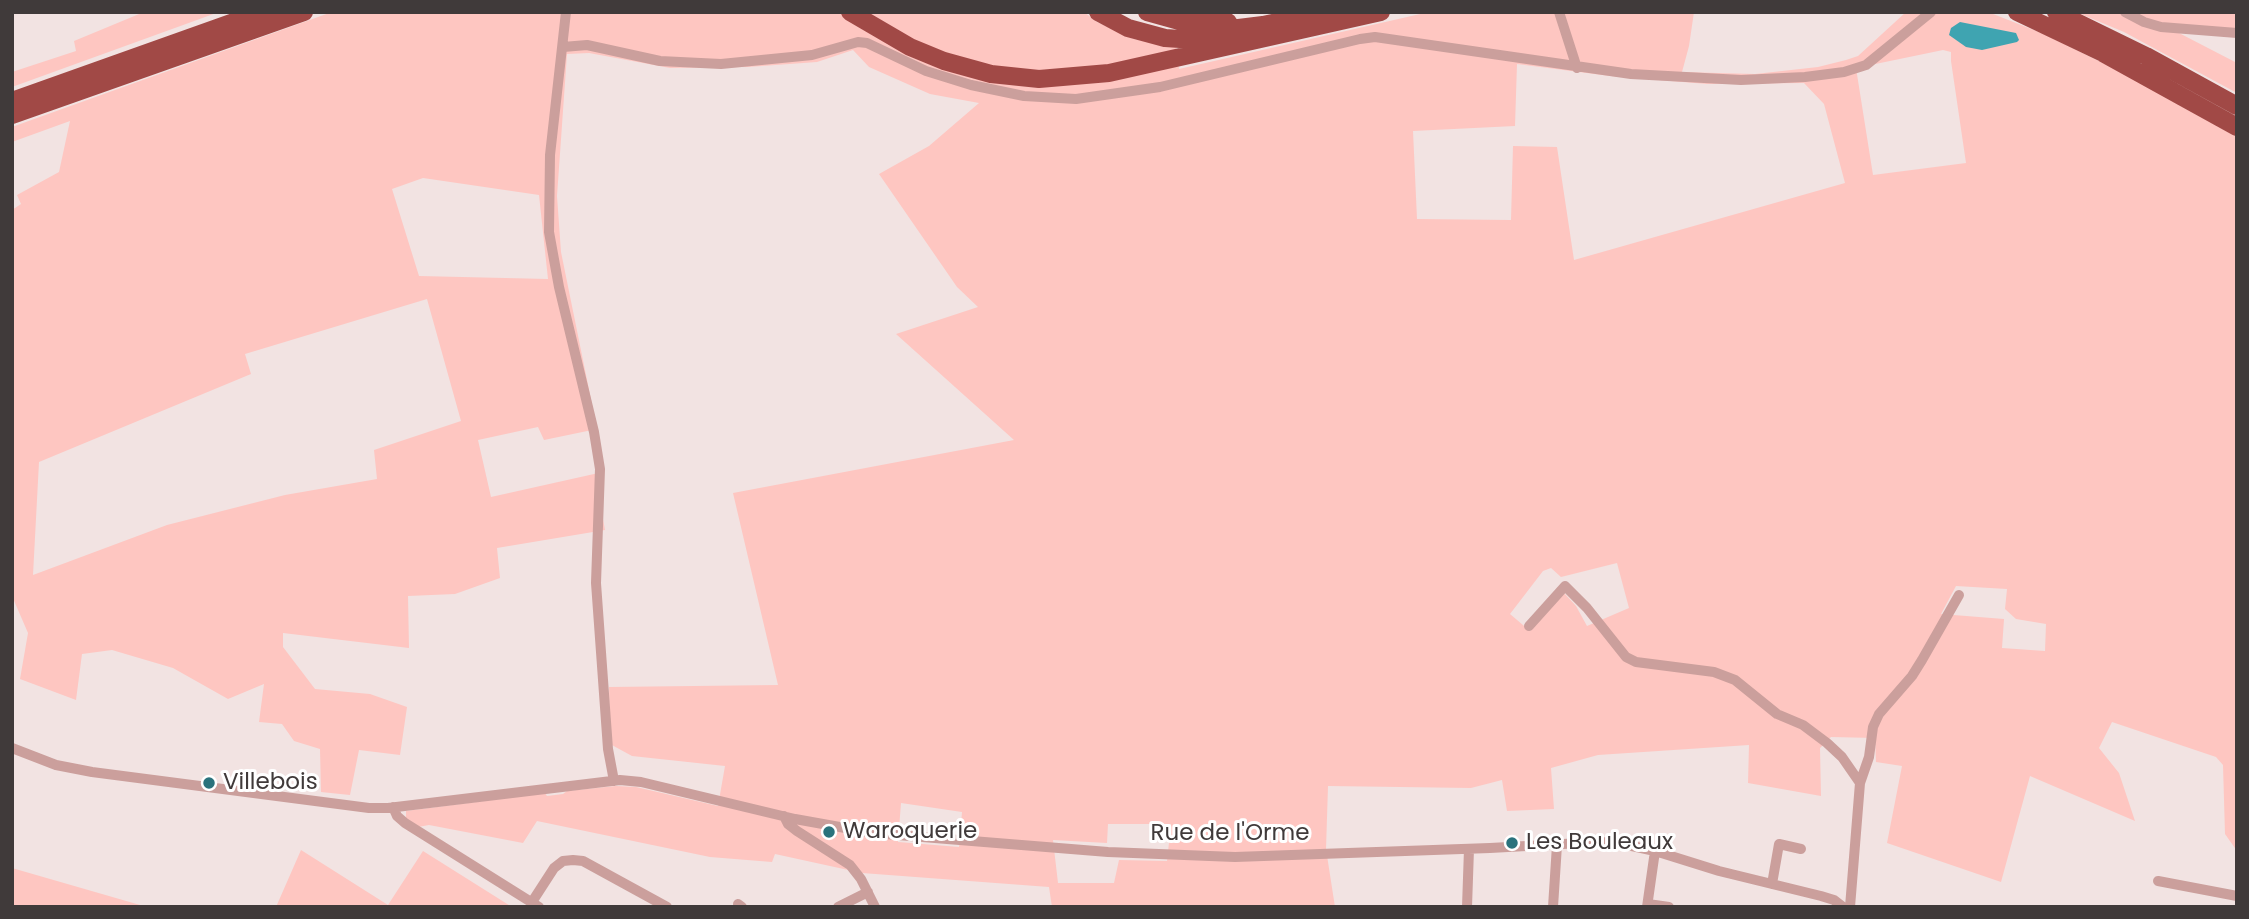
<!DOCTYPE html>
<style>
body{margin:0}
#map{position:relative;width:2249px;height:919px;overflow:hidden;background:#f2e3e2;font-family:Poppins,sans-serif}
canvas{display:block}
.frame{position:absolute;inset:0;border:14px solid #403a3a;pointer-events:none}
</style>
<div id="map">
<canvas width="2249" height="919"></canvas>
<div class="frame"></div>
</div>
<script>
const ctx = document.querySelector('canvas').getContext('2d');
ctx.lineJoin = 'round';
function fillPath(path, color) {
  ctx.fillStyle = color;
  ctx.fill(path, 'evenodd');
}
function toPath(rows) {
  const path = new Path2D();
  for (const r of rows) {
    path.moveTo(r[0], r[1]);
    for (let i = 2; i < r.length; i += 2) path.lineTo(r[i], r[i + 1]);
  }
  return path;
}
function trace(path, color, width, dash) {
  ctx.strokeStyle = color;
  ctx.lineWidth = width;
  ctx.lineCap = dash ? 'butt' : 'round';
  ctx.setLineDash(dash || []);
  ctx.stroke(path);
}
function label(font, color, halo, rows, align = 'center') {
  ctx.font = font + ' Poppins,sans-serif';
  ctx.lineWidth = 6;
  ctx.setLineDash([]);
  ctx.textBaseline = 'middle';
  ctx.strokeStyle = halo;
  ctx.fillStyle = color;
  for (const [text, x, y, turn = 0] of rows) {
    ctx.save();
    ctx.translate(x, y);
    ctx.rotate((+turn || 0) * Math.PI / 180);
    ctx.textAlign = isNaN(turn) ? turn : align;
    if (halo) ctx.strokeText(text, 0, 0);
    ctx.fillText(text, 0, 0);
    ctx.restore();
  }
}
fillPath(toPath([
 [144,12,219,12,12,87,12,72,76,51,74,41],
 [332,12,1084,12,1097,22,1134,39,1176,47,1179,69,1429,12,1694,12,1689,46,1682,72,1755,74,1818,67,1846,60,1858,56,1906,12,1988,12,2044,34,2115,69,2237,137,2237,851,2225,834,2223,765,2216,757,2112,722,2099,748,2119,773,2135,821,2030,776,2001,882,1887,843,1902,766,1876,762,1875,738,1831,737,1820,748,1821,796,1748,783,1749,745,1598,755,1551,768,1554,809,1507,811,1502,780,1471,788,1328,786,1326,849,1335,907,1052,907,1049,887,862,873,775,854,772,862,710,857,537,821,523,843,429,825,418,827,406,818,406,811,545,793,547,796,563,794,567,791,616,786,636,787,718,806,725,766,632,756,610,744,609,687,778,685,733,493,1014,440,896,334,978,307,957,287,879,174,929,146,979,103,930,94,869,67,853,50,817,62,748,67,670,68,589,53,567,54,557,196,561,252,597,429,544,440,538,427,478,440,491,497,603,472,602,514,605,530,497,548,500,578,455,594,408,596,409,648,283,633,283,647,315,689,370,694,407,707,400,755,359,750,350,795,321,792,320,749,294,741,282,724,259,722,264,684,228,699,173,668,112,650,82,654,76,700,20,679,28,633,12,596,12,210,21,204,17,195,59,172,70,121,12,142,12,127],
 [1943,50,1951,52,1951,61,1966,163,1873,175,1856,68],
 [1517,64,1610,76,1707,84,1804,83,1824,104,1845,183,1574,260,1557,147,1513,146,1511,220,1417,219,1413,131,1515,126],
 [423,178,539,195,548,279,419,276,392,189],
 [427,299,461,421,374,450,377,479,285,495,167,525,33,575,39,462,251,374,245,354],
 [1617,563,1629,608,1587,626,1576,606,1564,593,1530,631,1510,614,1543,571,1551,568,1561,577],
 [1956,586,2007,589,2005,609,2016,619,2046,624,2045,651,2002,648,2004,619,1941,614],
 [901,803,962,812,959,847,898,842],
 [1108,824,1171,824,1167,861,1119,860,1114,883,1058,883,1053,840,1107,843],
 [2076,12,2237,12,2237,36,2179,33,2237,63,2237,93,2124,32],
 [301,850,388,905,423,851,512,907,276,907],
 [12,868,147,907,12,907]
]), '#fec6c1');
fillPath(toPath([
 [1960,22,2016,33,2019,40,2017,42,1982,50,1966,47,1949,35,1951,28]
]), '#3fa4b1');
trace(toPath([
 [566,12,550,155,549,232,559,287,594,432,600,469,596,583,608,749,614,781],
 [1559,12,1577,68],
 [2125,12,2144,22,2161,27,2237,33],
 [563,47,587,45,660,61,721,64,812,55,858,42,867,43,926,71,971,85,1024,96,1076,99,1160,87,1360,39,1375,37,1631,74,1741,80,1805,77,1844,72,1866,65,1931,12],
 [1529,626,1565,586,1587,608,1626,657,1636,662,1714,672,1735,680,1777,714,1803,725,1827,743,1842,757,1860,783],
 [12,748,56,765,92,772,369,808,388,808,620,780,641,782,795,819,873,833,1108,852,1235,857,1490,848,1599,842,1618,843,1655,851,1719,871,1821,896,1834,900,1843,907],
 [393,807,397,816,405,823,539,907],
 [784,816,788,824,797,831,850,865,861,879,875,907],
 [2158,881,2237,896],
 [1772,884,1779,844,1801,849],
 [532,902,554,868,563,861,573,860,583,861,667,907],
 [738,904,742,907],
 [1648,904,1669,907],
 [838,907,868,892],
 [1467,907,1469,849],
 [1553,907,1557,845],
 [1647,907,1655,851],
 [1850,907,1860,783,1869,757,1873,727,1879,714,1912,676,1922,660,1959,595]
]), '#cb9f9c', 10);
trace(toPath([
 [850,12,910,47,944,61,991,74,1039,79,1109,73,1381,12],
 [1098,12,1128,28,1165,38,1195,40,1229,38],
 [1147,12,1183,22,1228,22],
 [2017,12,2103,53,2237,127],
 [2056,12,2146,56,2237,106],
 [1214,31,1263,25,1324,12],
 [12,101,262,12],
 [12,115,304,12]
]), '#a14946', 18);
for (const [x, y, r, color] of [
 [209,783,7,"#2a727c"],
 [829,832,7,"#2a727c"],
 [1512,843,7,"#2a727c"]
]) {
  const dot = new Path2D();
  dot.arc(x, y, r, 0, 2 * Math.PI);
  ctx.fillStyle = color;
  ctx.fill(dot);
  trace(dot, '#fff', 2.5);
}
label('23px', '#403a3a', '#fff', [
 ["Villebois",223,783],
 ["Waroquerie",843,832],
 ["Les Bouleaux",1526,843]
], 'left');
label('23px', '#403a3a', '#fff', [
 ["Rue de l'Orme",1230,834]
]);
</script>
